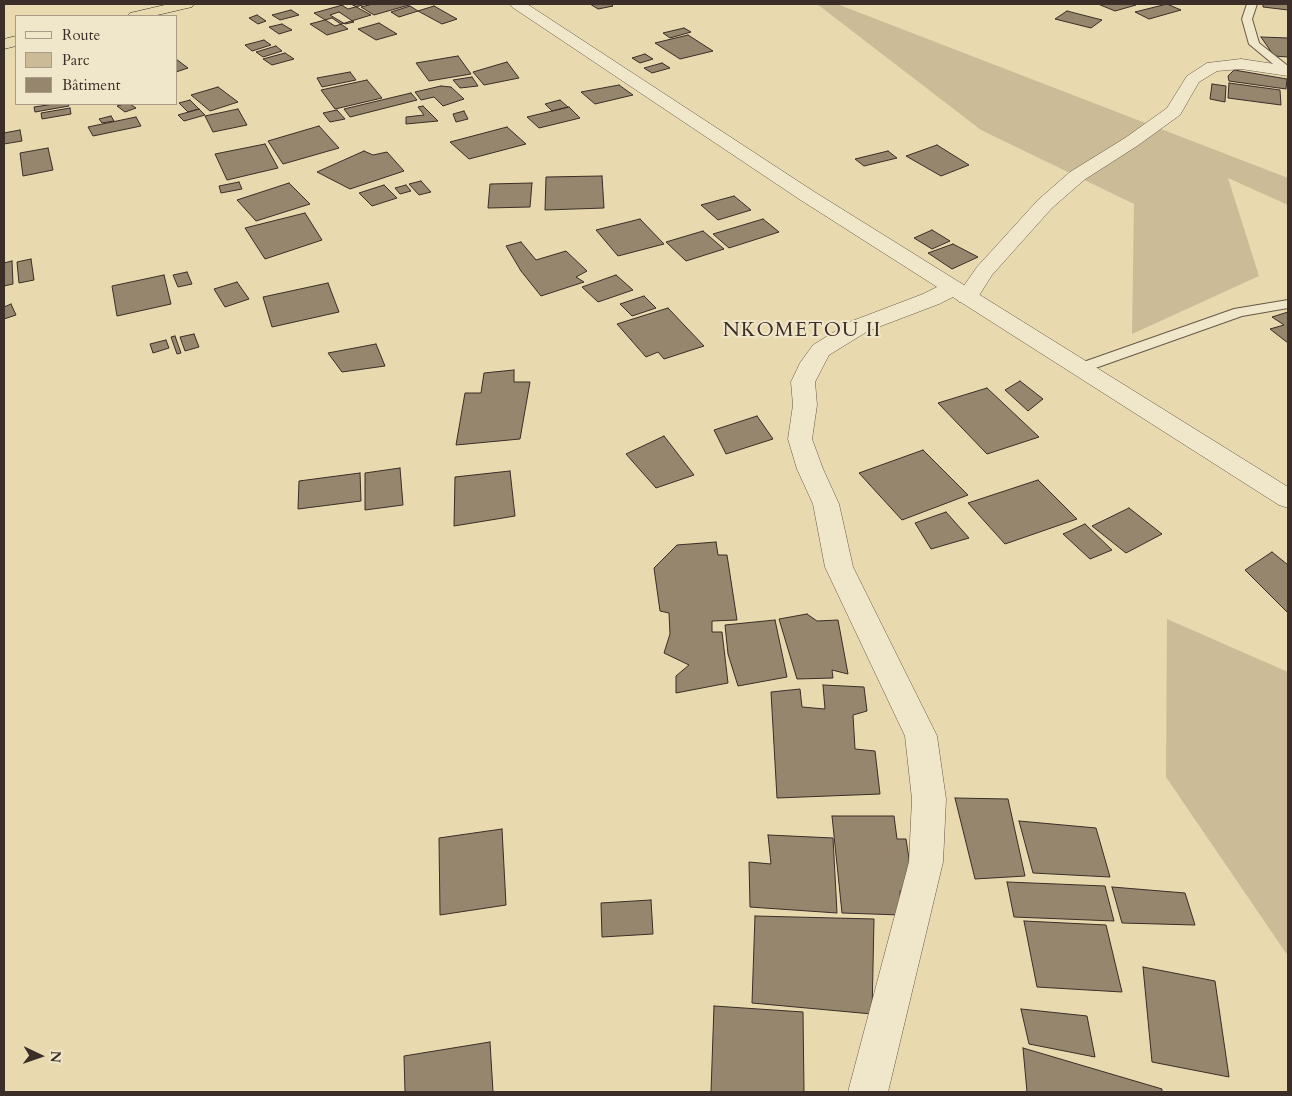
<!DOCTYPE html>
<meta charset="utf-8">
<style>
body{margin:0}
#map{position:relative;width:1292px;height:1096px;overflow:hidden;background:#e8d9ae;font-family:Cardo,serif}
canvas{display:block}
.frame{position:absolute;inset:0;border:5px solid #3b2d27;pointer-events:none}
.legend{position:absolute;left:15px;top:15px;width:162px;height:90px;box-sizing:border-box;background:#f0e6ca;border:1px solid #a89c89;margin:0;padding:6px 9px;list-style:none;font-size:15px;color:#3b2d27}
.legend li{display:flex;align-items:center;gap:10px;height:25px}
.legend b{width:25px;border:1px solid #a89c89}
.north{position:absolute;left:15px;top:1031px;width:50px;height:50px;-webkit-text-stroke:4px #f0e6ca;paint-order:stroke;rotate:93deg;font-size:14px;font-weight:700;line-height:20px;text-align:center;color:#3b2d27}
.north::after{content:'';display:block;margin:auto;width:18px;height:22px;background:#3b2d27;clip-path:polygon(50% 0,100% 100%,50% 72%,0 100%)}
</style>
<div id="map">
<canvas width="1292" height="1096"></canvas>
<div class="frame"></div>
<ul class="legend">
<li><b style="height:6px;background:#f0e6ca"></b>Route</li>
<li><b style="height:14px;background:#cbbc97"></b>Parc</li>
<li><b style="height:14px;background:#95866d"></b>Bâtiment</li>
</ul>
<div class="north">N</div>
</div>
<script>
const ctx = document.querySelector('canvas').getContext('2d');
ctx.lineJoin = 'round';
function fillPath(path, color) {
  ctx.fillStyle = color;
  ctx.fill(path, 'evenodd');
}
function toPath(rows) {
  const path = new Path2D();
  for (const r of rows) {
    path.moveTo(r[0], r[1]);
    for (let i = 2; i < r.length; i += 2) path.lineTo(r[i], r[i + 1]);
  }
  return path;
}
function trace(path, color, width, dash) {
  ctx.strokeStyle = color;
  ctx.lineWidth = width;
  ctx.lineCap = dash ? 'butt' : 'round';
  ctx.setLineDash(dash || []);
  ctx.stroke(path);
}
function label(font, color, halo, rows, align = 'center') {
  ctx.font = font + ' Cardo,serif';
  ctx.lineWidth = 4;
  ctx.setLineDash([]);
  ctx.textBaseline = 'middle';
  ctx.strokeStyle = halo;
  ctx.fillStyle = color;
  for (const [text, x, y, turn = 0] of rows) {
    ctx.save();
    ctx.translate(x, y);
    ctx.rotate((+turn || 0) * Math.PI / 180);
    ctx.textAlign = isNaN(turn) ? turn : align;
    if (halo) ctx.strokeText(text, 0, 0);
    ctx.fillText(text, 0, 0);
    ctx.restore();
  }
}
fillPath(toPath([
 [817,4,837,4,1288,178,1288,205,1228,178,1259,276,1132,334,1134,204,981,130],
 [1167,619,1288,672,1288,956,1166,777]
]), '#cbbc97');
const building = toPath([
 [340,4,366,4,348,9,340,4],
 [346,4,351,4,371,15,335,26,314,13,346,4],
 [373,4,406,4,409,5,374,15,361,7,373,4],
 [590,4,610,4,613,6,598,9,590,4],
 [1098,4,1134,4,1136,5,1115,11,1098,4],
 [1167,4,1181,10,1149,19,1135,12,1167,4],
 [1263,4,1288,4,1288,10,1263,7,1263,4],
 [410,6,418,11,399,17,391,12,410,6],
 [434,6,457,19,442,24,418,11,434,6],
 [291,10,299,15,280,20,272,15,291,10],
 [1067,11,1102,20,1091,28,1055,19,1067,11],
 [339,12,354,22,345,24,330,15,339,12],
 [257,15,266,21,258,24,249,18,257,15],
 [332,18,348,29,327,35,310,24,332,18],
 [379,23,397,34,376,40,358,29,379,23],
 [282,24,292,30,279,34,269,27,282,24],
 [684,28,691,32,670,38,663,33,684,28],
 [688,35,713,51,680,59,655,43,688,35],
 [1261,37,1288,38,1288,57,1274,56,1261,37],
 [264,40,271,45,252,51,245,45,264,40],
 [276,46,282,51,263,57,256,52,276,46],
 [285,53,294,59,272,65,263,59,285,53],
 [645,54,653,59,640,63,632,58,645,54],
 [458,56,471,74,429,81,416,63,458,56],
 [176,59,188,68,176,72,176,59],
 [507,62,519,78,484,85,473,72,507,62],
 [662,63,670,68,652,73,644,68,662,63],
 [1234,70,1287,79,1286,89,1229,81,1228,76,1234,70],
 [350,72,356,80,322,87,317,78,350,72],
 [472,77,478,86,460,88,453,80,472,77],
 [367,80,382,98,335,109,321,90,367,80],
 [1229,83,1280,90,1281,105,1228,98,1229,83],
 [1212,84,1226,86,1225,102,1210,99,1212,84],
 [619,85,633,95,595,104,581,92,619,85],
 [441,86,451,87,464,99,443,106,434,97,421,100,415,92,441,86],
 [218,87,238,102,210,111,191,95,218,87],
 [411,93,417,100,350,117,344,109,411,93],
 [190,100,199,109,188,112,179,103,190,100],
 [560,100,568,107,552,111,545,104,560,100],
 [54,104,68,104,69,106,35,112,34,107,54,104],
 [124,104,130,104,136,108,125,112,117,106,124,104],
 [423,106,438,121,406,124,406,117,424,115,418,107,423,106],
 [569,107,580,118,539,128,527,117,569,107],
 [70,108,71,114,42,119,41,113,70,108],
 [199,109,205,115,184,121,178,115,199,109],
 [238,109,247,125,213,132,205,116,238,109],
 [337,110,345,119,330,122,323,113,337,110],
 [464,111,468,119,456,122,453,114,464,111],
 [111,116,114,121,102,123,99,119,111,116],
 [136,117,141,126,93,136,88,127,136,117],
 [319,126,339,148,283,164,268,141,319,126],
 [507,127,526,144,469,159,450,142,507,127],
 [20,130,22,141,4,144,4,133,20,130],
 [265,144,278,168,227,180,215,154,265,144],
 [937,145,969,165,941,176,906,156,937,145],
 [48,148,53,170,23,176,20,153,48,148],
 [364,151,373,155,387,152,404,171,350,189,317,172,364,151],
 [888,151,897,158,864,166,855,159,888,151],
 [602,176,604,208,545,210,546,177,602,176],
 [421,181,431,192,419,195,409,184,421,181],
 [239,182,242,189,221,193,219,186,239,182],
 [289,183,310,204,256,221,237,200,289,183],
 [532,183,530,207,488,208,490,184,532,183],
 [384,185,397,198,372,206,359,193,384,185],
 [406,185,411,191,400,194,395,188,406,185],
 [734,196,751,210,718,220,701,205,734,196],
 [305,213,322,240,265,259,245,228,305,213],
 [640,219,664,244,618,256,596,230,640,219],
 [763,219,779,232,729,248,713,234,763,219],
 [932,230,950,241,932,249,914,238,932,230],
 [703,231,724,249,686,261,666,242,703,231],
 [521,242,536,260,566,251,587,271,576,277,584,282,541,296,521,271,506,246,521,242],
 [953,244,978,257,952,269,928,253,953,244],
 [31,259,34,280,19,283,17,262,31,259],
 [12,261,13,284,4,286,4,263,12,261],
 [187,272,192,284,178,287,173,275,187,272],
 [164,275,171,304,117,316,112,286,164,275],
 [616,275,633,290,598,302,582,287,616,275],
 [237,282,249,299,225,307,214,289,237,282],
 [328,283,339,312,272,327,263,297,328,283],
 [644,296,656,308,632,316,620,304,644,296],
 [11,304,16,315,4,319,4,307,11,304],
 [668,308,704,346,664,359,658,352,646,357,617,324,668,308],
 [1288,312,1288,343,1270,329,1284,325,1272,317,1288,312],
 [194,334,199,347,185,351,180,337,194,334],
 [175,336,181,353,177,354,171,337,175,336],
 [166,340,169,348,153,353,150,344,166,340],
 [376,344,385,366,342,372,328,353,376,344],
 [514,370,514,382,530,382,520,439,456,445,465,393,481,393,484,373,514,370],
 [1020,381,1043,399,1028,411,1005,390,1020,381],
 [987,388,1039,437,987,454,938,403,987,388],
 [757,416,773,439,726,454,714,430,757,416],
 [664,436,694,475,656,488,626,454,664,436],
 [923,450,968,495,902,520,859,473,923,450],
 [400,468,403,505,365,510,365,473,400,468],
 [510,471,515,516,454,526,455,477,510,471],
 [360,473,361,501,298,509,299,481,360,473],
 [1038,480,1077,519,1005,544,968,503,1038,480],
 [1129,508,1162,534,1126,553,1092,526,1129,508],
 [946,512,969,538,931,549,915,523,946,512],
 [1085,524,1112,550,1090,559,1063,534,1085,524],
 [716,542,718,555,727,555,737,620,712,621,712,632,722,632,728,683,676,693,676,676,689,665,664,653,670,634,669,613,660,611,654,568,677,545,716,542],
 [1272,552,1288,565,1288,613,1245,570,1272,552],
 [807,614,817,621,838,620,848,674,832,670,833,678,797,679,779,619,807,614],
 [775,620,787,677,738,686,728,654,725,625,775,620],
 [823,685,864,687,867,711,853,715,855,749,875,751,880,794,777,798,771,692,800,689,802,707,825,709,823,685],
 [955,798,1008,799,1025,876,975,879,955,798],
 [832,816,894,816,897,839,906,839,914,892,900,891,901,915,842,913,832,816],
 [1019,821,1096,828,1110,877,1033,873,1019,821],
 [502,829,506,905,440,915,439,838,502,829],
 [768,835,833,838,837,913,750,907,749,862,771,864,768,835],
 [1007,882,1105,886,1114,921,1014,917,1007,882],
 [1112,887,1185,893,1195,925,1122,923,1112,887],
 [651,900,653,934,602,937,601,903,651,900],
 [755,916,874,919,872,1014,752,1003,755,916],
 [1024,921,1106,925,1122,992,1037,987,1024,921],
 [1143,967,1215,981,1229,1077,1152,1062,1143,967],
 [714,1006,803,1012,804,1092,711,1092,714,1006],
 [1021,1009,1087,1016,1095,1057,1029,1044,1021,1009],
 [490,1042,493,1092,405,1092,404,1056,490,1042],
 [1023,1048,1162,1089,1162,1092,1027,1092,1023,1048]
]);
fillPath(building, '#95866d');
trace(building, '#3b2d27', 1);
const service = toPath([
 [1247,4,1257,4,1252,19,1259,43,1288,66,1288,74,1284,73,1249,44,1242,19,1247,4],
 [1288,300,1288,308,1242,316,1087,371,1075,371,1073,368,1075,365,1234,309,1288,300]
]);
const minor = toPath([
 [1241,59,1288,66,1288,76,1241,69,1217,71,1199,82,1180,115,1137,146,1084,180,1052,208,992,275,975,302,967,303,959,302,956,297,959,294,939,304,868,331,829,355,815,382,817,405,812,439,823,469,839,504,853,567,937,736,946,799,943,862,888,1092,848,1092,909,862,912,799,905,736,825,567,813,504,797,469,788,439,793,405,791,382,800,363,813,345,852,321,923,294,945,283,953,282,961,283,963,287,977,267,1038,200,1070,172,1125,138,1167,108,1187,76,1207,63,1241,59]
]);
const tertiary = toPath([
 [510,4,527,4,813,191,1288,487,1288,508,1279,505,799,199,512,7,510,4]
]);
const trunk = toPath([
 [169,4,194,4,192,7,153,16,128,16,130,13,169,4],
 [16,36,16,46,4,49,4,39,16,36]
]);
trace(service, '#665849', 2);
trace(minor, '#665849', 1);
trace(tertiary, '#665849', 1);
trace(trunk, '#3b2d27', 1);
fillPath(service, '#f0e6ca');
fillPath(minor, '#f0e6ca');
fillPath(tertiary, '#f0e6ca');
fillPath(trunk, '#e8d9ae');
ctx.letterSpacing = '1px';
label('20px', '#3b2d27', '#f0e6ca', [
 ["NKOMETOU II",802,331]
]);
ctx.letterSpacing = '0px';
</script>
